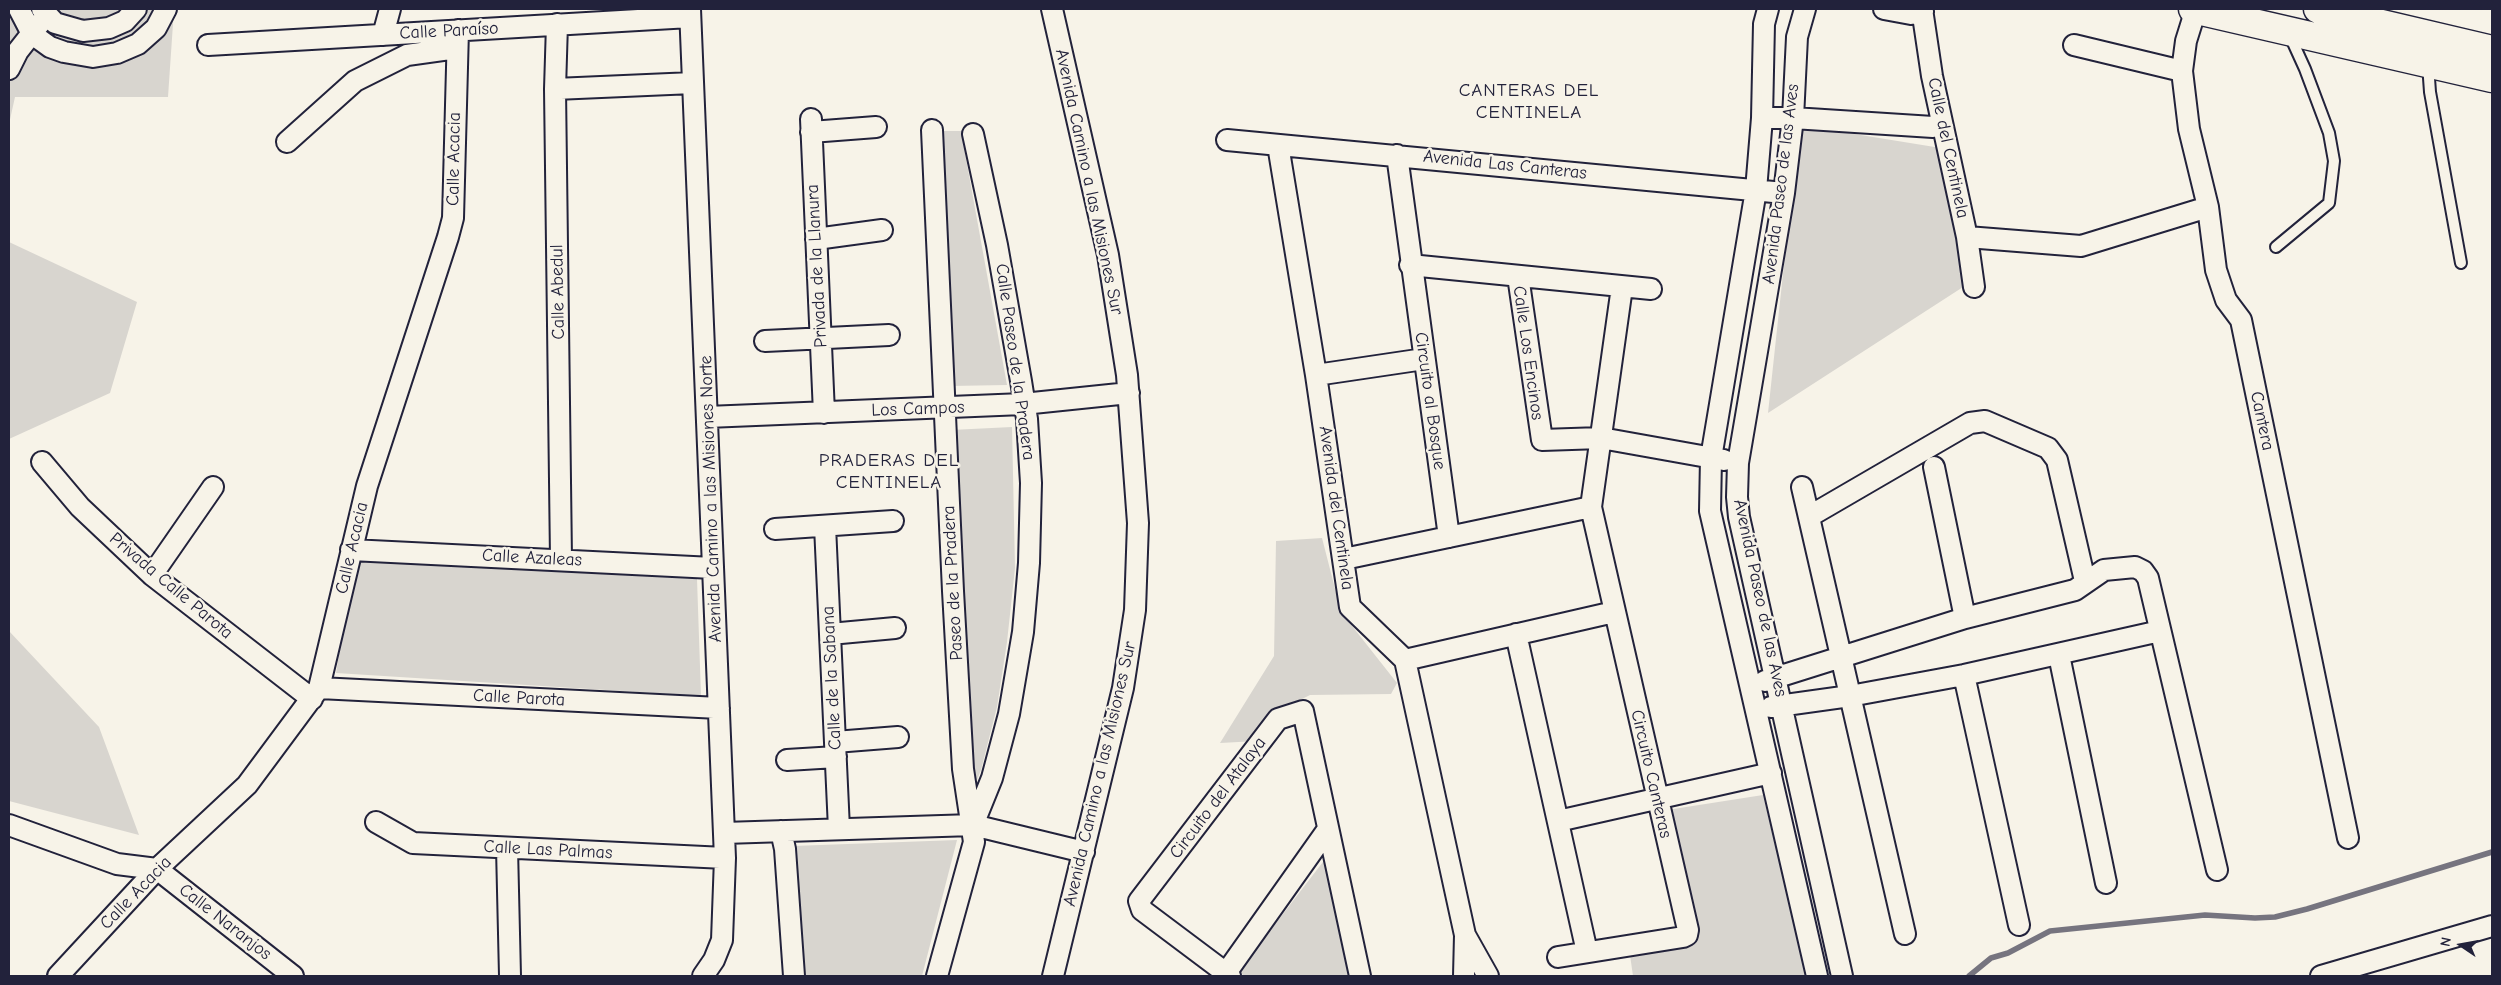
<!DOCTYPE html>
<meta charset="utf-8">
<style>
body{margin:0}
#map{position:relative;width:2501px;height:985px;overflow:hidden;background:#f7f3e8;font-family:"Comic Neue",sans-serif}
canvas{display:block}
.frame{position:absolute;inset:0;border:10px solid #22223b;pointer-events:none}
.north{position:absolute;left:2436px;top:920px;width:50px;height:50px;-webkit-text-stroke:4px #f7f3e8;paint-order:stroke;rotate:282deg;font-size:14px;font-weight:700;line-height:20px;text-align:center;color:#22223b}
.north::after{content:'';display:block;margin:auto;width:18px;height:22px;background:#22223b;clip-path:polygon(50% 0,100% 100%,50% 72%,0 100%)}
</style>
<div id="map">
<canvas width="2501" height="985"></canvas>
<div class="frame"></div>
<div class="north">N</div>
</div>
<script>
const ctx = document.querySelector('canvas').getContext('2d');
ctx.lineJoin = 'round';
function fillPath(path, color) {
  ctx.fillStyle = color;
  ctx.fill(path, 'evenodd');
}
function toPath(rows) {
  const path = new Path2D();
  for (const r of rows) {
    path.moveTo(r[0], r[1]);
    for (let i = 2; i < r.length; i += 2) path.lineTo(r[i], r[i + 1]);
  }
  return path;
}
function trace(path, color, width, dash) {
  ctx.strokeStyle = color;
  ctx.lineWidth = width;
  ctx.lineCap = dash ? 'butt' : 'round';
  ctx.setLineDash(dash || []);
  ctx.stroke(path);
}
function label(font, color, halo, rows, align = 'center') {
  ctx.font = font + ' "Comic Neue",sans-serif';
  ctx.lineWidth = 5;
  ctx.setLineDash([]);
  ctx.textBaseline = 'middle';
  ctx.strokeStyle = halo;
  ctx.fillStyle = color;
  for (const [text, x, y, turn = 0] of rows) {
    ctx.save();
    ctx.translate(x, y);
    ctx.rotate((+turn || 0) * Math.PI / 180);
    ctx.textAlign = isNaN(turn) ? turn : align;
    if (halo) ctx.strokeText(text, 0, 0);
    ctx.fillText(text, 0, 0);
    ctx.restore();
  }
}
fillPath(toPath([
 [9,9,174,9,168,97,15,97,9,124],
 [1799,125,1947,149,1977,278,1768,413],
 [932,131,961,131,1007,385,950,386],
 [9,242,137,302,110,393,9,439],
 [1012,427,1015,568,1007,642,997,707,981,770,973,790,951,430],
 [1322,538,1341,612,1397,683,1391,694,1310,695,1276,712,1257,741,1220,743,1274,656,1276,541],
 [354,561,697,579,701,696,336,673],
 [9,631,99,727,139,835,9,801],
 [1763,795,1807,976,1633,976,1630,955,1693,938,1667,810],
 [957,840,922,976,800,976,793,846],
 [1326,858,1353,976,1244,976,1239,971]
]), '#d8d5cf');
trace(toPath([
 [1969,976,1991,958,2008,953,2050,931,2205,915,2255,918,2275,917,2307,909,2492,852]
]), '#76747f', 5.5);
const lane = toPath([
 [2428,64,2430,92,2461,263],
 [2276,247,2329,203,2334,161,2329,133,2305,69,2290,36]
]);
const street = toPath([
 [19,9,32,34,50,47,64,52,93,57,117,53,138,44,156,28,166,9],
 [42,9,55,23,83,31,109,28,125,21,136,9],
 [690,9,725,858,722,940,714,960,703,976],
 [1052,9,1108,255,1127,375,1138,523,1135,610,1123,688,1053,976],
 [1768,9,1764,24,1762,118,1756,190,1711,458,1710,511,1817,976],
 [1805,9,1797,37,1793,118,1784,193,1738,463,1737,497,1739,517,1842,976],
 [1884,9,1911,14,1923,12],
 [1922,9,1932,76,1967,237,1974,287],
 [2196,9,2186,41,2182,71,2189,129,2208,207,2216,270,2226,300,2241,320,2348,838],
 [557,24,555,89,561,559],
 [383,35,390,9],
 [208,45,690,17],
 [2074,45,2182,71],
 [9,69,18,51,40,23],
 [555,89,693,83],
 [1762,118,1793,118,1933,127],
 [811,119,824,413],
 [932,130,953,591,963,769,974,842,937,976],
 [811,132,876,127],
 [1227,140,1784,193],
 [287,142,355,81,407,55,457,48],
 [1278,145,1316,375,1350,607,1405,660,1465,935,1464,976],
 [1397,155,1449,537],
 [1967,237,2081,246,2208,207],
 [816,239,882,230],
 [1410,265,1651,289],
 [1518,276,1542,440,1601,438,1724,460],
 [765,341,889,335],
 [1316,375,1424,359],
 [707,417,1023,404,1129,393],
 [42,462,80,507,152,575,312,699],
 [1934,467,1965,618],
 [1802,487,1905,934],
 [1810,516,1970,423,1985,421,2048,448,2057,460,2085,581],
 [825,526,839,829],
 [775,529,893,521],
 [351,550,713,568],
 [1344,559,1591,507],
 [152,575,213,487],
 [830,634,895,628],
 [1516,634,1587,952],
 [2059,655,2106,883],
 [1405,660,1614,612],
 [1964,675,2019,925],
 [1765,681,1965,618,2075,590,2104,570,2135,567,2143,571,2148,578,2217,870],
 [319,688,719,708],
 [1771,707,1850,696,1964,675,2160,631],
 [835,742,898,737],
 [787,760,836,757],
 [1558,821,1771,773],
 [376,822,413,843,725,858],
 [9,825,117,864,157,869,293,976],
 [973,825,992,778,1009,714,1023,632,1029,563,1031,483,1027,419,1021,381,997,245,973,134],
 [781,831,785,849,794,976],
 [724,833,973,825,1084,852],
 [507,848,510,976],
 [1465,935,1488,976],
 [1558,957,1683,937,1687,935,1688,930,1591,507,1622,287],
 [1226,973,1328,829],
 [58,976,157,869,247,785,319,688,367,486,448,237,453,218,458,30],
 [1230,976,1142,910,1139,901,1278,719,1303,711,1360,976],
 [2321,976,2492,926]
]);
const secondary = toPath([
 [2193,9,2492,78],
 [2318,9,2492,50]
]);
trace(lane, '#22223b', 14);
trace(street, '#22223b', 24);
trace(secondary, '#22223b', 31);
trace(lane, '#f7f3e8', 10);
trace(street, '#f7f3e8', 20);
trace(secondary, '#f7f3e8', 28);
label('18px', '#22223b', '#f7f3e8', [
 ["Calle Paraíso",449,31,-3],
 ["Calle del Centinela",1948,148,78],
 ["Calle Acacia",454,159,-89],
 ["Avenida Las Canteras",1505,165,6],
 ["Avenida Camino a las Misiones Sur",1089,182,78],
 ["Avenida Paseo de las Aves",1781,184,-83],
 ["Privada de la Llanura",817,266,-93],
 ["Calle Abedul",558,292,-91],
 ["Calle Los Encinos",1528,353,82],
 ["Calle Paseo de la Pradera",1015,362,82],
 ["Circuito al Bosque",1430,401,82],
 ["Los Campos",918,409,-2],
 ["Cantera",2262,421,78],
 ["Avenida Camino a las Misiones Norte",711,499,-92],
 ["Avenida del Centinela",1336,508,82],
 ["Calle Acacia",352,548,-77],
 ["Calle Azaleas",532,558,3],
 ["Paseo de la Pradera",953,583,-93],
 ["Privada Calle Parota",171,586,40],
 ["Avenida Paseo de las Aves",1760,598,78],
 ["Calle de la Sabana",832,678,-93],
 ["Calle Parota",519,698,3],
 ["Avenida Camino a las Misiones Sur",1100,774,-77],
 ["Circuito Canteras",1651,774,77],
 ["Circuito del Atalaya",1218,798,-53],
 ["Calle Las Palmas",548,850,3],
 ["Calle Acacia",136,893,-46],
 ["Calle Naranjos",225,922,38]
]);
ctx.letterSpacing = '1px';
label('19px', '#22223b', '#f7f3e8', [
 ["CANTERAS DEL",1529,91],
 ["CENTINELA",1529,113],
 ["PRADERAS DEL",889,461],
 ["CENTINELA",889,483]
]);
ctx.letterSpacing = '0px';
</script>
